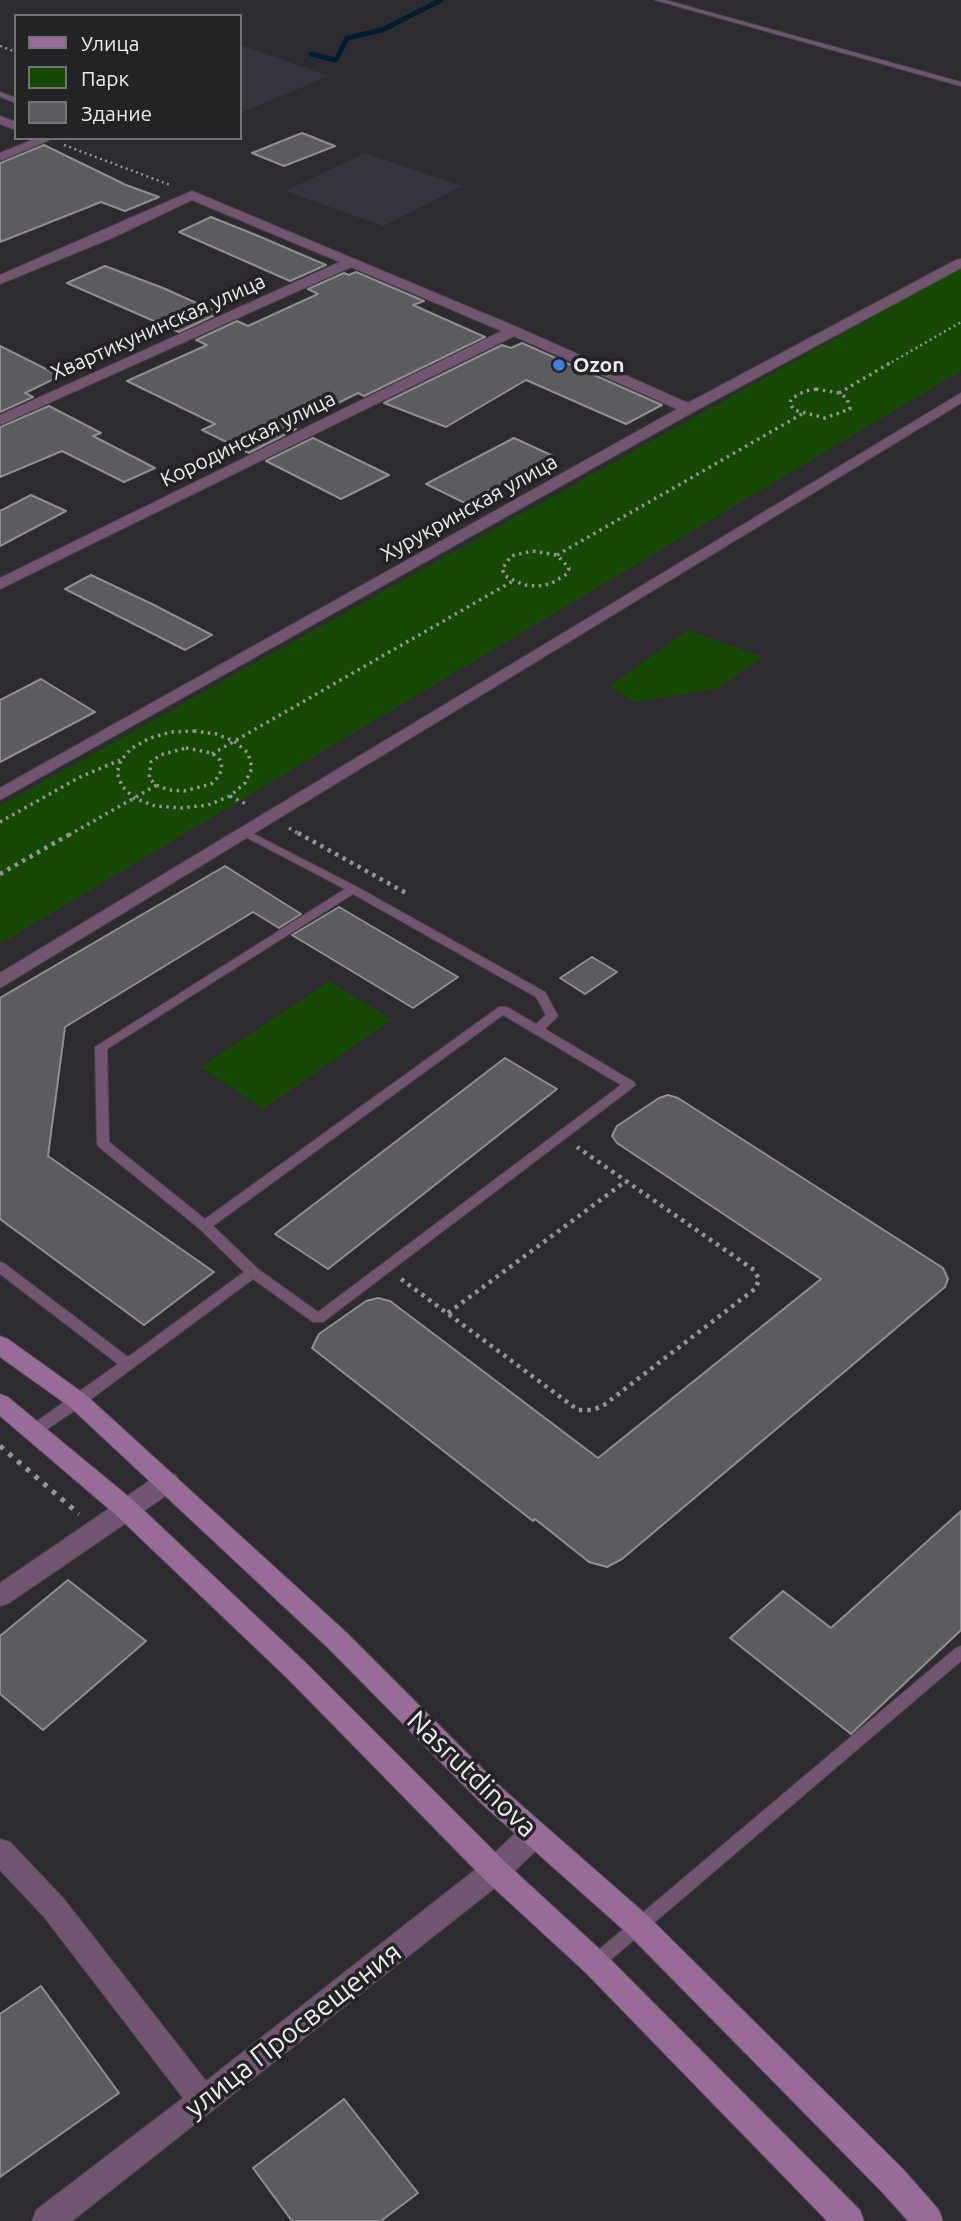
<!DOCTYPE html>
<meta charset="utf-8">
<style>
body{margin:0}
#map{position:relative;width:961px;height:2221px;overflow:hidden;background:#2d2b2f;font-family:Ubuntu,sans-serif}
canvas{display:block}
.legend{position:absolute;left:14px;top:14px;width:228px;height:126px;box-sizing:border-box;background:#232225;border:2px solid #737275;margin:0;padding:9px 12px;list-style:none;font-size:21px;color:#ecebee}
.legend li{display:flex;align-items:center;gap:14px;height:35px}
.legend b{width:35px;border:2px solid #737275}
</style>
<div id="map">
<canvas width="961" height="2221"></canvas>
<ul class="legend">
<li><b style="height:9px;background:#986b98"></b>Улица</li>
<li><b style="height:19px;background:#164903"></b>Парк</li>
<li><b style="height:19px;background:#5c5b60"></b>Здание</li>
</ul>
</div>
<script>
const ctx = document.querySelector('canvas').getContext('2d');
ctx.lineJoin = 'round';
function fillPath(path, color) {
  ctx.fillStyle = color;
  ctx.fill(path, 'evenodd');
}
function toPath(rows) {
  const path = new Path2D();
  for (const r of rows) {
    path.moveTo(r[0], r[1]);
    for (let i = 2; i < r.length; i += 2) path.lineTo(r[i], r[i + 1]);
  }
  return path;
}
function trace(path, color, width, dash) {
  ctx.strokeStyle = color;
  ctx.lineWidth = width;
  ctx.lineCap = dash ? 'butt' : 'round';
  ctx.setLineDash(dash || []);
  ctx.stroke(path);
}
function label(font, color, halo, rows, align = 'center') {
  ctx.font = font + ' Ubuntu,sans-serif';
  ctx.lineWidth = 7;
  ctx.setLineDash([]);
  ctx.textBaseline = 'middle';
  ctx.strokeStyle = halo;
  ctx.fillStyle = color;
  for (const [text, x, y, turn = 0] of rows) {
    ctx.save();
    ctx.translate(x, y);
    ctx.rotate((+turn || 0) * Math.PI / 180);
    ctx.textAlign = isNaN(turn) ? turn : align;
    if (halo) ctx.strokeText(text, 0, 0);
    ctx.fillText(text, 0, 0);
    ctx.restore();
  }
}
fillPath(toPath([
 [240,45,329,76,243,112,240,111],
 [365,153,462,186,383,226,285,191]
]), '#36333d');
fillPath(toPath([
 [961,268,961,371,0,944,0,806],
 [688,630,763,657,716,689,635,702,610,686],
 [330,981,392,1020,263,1109,201,1067]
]), '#164903');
trace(toPath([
 [311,54,336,60,347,38,382,30,441,0]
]), '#011d30', 5);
const building = toPath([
 [302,133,335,146,284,166,252,153,302,133],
 [44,145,126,185,159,197,125,211,101,202,0,242,0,163,44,145],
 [211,217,256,235,326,265,290,281,179,232,211,217],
 [105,266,163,288,219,313,179,332,67,283,105,266],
 [356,272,424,301,413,305,485,337,364,396,358,393,290,427,296,429,249,453,202,430,215,424,127,381,207,345,196,340,237,321,248,326,318,294,308,289,344,273,349,275,356,272],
 [522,343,569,364,662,405,626,424,526,380,446,427,384,403,502,345,511,348,522,343],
 [0,346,60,376,25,393,33,397,0,412,0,346],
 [49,406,101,433,93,436,155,468,124,482,62,451,0,477,0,427,49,406],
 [313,438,389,475,341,499,266,461,313,438],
 [514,438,553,456,465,503,426,484,514,438],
 [31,495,66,511,0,546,0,511,31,495],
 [91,575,154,605,212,635,185,650,65,589,91,575],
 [41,679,95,712,0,762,0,700,41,679],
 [225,866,301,914,279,928,253,912,65,1027,48,1156,214,1272,144,1325,0,1219,0,998,225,866],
 [339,907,458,977,413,1008,292,935,339,907],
 [592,957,617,972,585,994,560,978,592,957],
 [505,1058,557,1089,328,1269,275,1234,505,1058],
 [668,1095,678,1098,943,1268,948,1279,945,1287,622,1559,607,1567,589,1562,535,1519,533,1521,312,1348,319,1334,366,1301,378,1298,390,1301,598,1458,821,1279,617,1143,612,1136,617,1126,659,1098,668,1095],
 [961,1511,961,1630,851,1734,730,1638,783,1591,831,1628,961,1511],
 [68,1580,146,1641,43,1730,0,1694,0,1636,68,1580],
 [41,1986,119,2093,0,2177,0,2014,41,1986],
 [344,2099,418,2193,381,2221,292,2221,253,2168,344,2099]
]);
fillPath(building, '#5c5b60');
trace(building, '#8f8e93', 2);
const lane = toPath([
 [655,0,665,0,961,82,961,86,655,0],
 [0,92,16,98,16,103,0,97,0,92],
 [246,830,357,887,545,992,558,1016,545,1029,634,1082,636,1085,323,1322,313,1322,253,1279,83,1405,40,1434,35,1435,30,1434,28,1430,30,1426,118,1364,0,1274,0,1262,5,1264,128,1357,244,1272,200,1229,99,1147,97,1144,95,1047,345,889,242,835,241,833,242,831,246,830],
 [353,894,536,997,546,1015,536,1024,507,1007,499,1007,205,1219,109,1142,107,1049,353,894],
 [503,1015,621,1085,318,1312,258,1269,213,1226,503,1015],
 [961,1646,961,1661,601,1968,595,1971,589,1968,587,1963,589,1958,956,1648,961,1646]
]);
const street = toPath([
 [0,116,16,122,16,130,0,124,0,116],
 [37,138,52,139,0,161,0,153,37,138],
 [192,191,519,328,688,403,956,260,961,259,961,268,693,412,0,800,0,788,677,409,514,336,0,589,0,578,502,331,351,267,0,425,0,415,340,262,192,200,112,238,0,284,0,275,192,191],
 [961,393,961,403,0,988,0,973,961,393],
 [167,1472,176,1475,179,1482,176,1489,9,1603,0,1606,0,1583,158,1475,167,1472],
 [534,1822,544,1825,548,1834,544,1843,505,1880,72,2221,32,2221,36,2210,183,2098,44,1917,0,1870,0,1839,10,1842,64,1899,206,2081,485,1862,524,1825,534,1822]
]);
const secondary = toPath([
 [0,1336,8,1339,86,1395,346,1632,503,1789,648,1916,904,2170,939,2210,943,2221,908,2221,882,2192,628,1934,483,1805,328,1648,70,1407,0,1357,0,1336],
 [0,1394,8,1397,134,1501,306,1663,505,1862,605,1954,860,2210,864,2221,827,2221,585,1972,485,1880,288,1679,116,1515,0,1416,0,1394]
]);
trace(lane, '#48464a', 2);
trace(street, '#48464a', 2);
trace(secondary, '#48464a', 2);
trace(toPath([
 [0,46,16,52],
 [64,145,170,185],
 [887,365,961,322]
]), '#959497', 2.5, [2, 3.5]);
trace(toPath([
 [816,389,839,393,847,398,850,409,825,418,794,410,790,404,791,399,805,391,816,389],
 [839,393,890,363],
 [533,551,557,555,569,568,567,574,550,584,538,586,524,585,505,576,502,569,511,556,533,551],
 [557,555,802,414],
 [194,731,216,734,234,741,248,753,252,768,245,783,230,796,208,805,181,808,155,806,134,798,122,786,117,773,121,760,132,748,150,738,171,732,194,731],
 [186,748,212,753,220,760,222,768,219,776,211,784,184,791,169,790,156,785,149,778,151,762,160,755,186,748],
 [212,754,513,581],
 [230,796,248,805],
 [0,822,80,777,120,760],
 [289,828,301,835],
 [69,835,157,785]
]), '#959497', 3.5, [2.5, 4.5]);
trace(toPath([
 [298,833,406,893],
 [0,874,72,833],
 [401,1279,578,1410,593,1410,604,1405,756,1288,759,1279,754,1270,577,1147],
 [448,1313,626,1181]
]), '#959497', 4.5, [3.5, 5]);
trace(toPath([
 [0,1446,79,1514]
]), '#959497', 5, [4.5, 7]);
fillPath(lane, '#725571');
fillPath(street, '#725571');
fillPath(secondary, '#986b98');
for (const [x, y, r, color] of [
 [559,365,7,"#3f7fe0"]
]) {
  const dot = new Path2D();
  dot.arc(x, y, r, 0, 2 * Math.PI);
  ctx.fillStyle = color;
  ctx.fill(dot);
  trace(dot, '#232225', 2.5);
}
label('21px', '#ecebee', '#232225', [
 ["Хвартикунинская улица",158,327,-24],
 ["Кородинская улица",248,439,-26],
 ["Хурукринская улица",469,508,-29]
]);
label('bold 21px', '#ecebee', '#232225', [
 ["Ozon",573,365]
], 'left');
label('28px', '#ecebee', '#232225', [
 ["Nasrutdinova",472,1774,44],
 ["улица Просвещения",293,2030,-38]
]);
</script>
